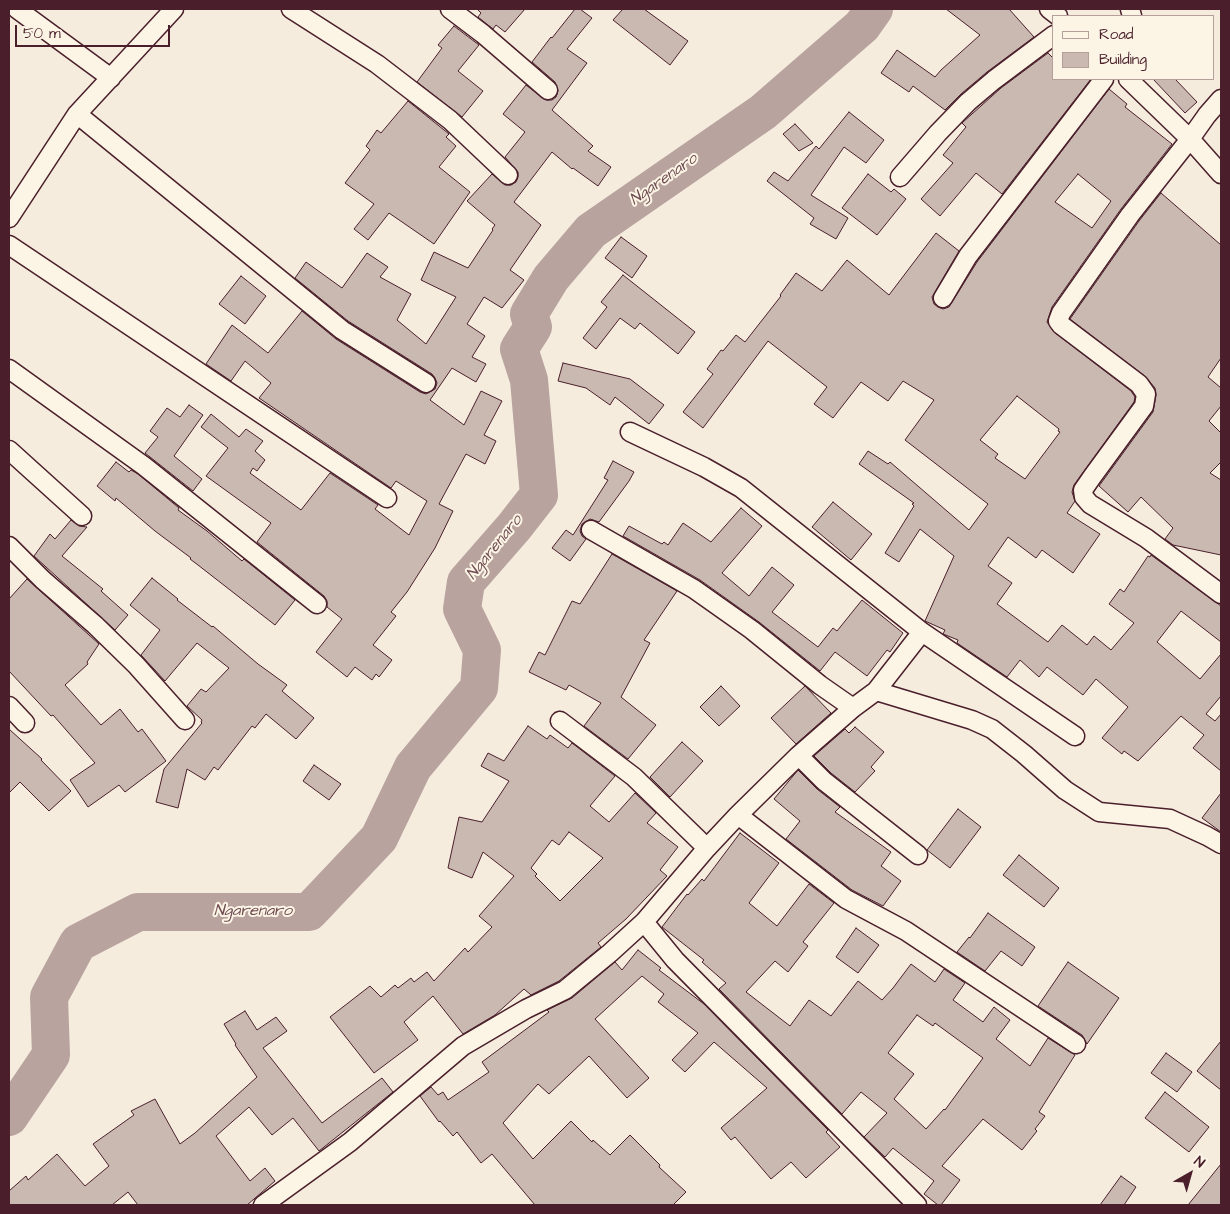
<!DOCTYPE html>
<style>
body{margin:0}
#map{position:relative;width:1230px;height:1214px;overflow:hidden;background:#f5ecde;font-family:"Architects Daughter",sans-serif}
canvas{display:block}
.frame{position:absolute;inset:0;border:10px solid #4a1f2b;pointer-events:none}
.legend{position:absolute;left:1052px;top:15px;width:162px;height:65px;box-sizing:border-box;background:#fcf5e5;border:1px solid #b59f9b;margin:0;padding:6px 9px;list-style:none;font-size:15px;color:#4a1f2b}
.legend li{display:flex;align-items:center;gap:10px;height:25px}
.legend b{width:25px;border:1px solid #b59f9b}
.north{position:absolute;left:1165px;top:1149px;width:50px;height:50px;-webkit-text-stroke:4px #fcf5e5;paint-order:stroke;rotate:38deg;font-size:14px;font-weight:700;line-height:20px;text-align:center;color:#4a1f2b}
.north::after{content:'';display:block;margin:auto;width:18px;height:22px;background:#4a1f2b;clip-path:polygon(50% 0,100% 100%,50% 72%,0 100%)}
.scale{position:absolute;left:15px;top:25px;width:155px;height:22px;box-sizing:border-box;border:2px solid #4a1f2b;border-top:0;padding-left:6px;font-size:15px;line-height:18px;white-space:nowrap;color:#4a1f2b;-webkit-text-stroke:4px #fcf5e5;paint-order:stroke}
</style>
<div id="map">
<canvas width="1230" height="1214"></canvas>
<div class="frame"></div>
<ul class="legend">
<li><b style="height:6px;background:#fcf5e5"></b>Road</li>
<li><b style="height:14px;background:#cab9b1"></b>Building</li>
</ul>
<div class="north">N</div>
<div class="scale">50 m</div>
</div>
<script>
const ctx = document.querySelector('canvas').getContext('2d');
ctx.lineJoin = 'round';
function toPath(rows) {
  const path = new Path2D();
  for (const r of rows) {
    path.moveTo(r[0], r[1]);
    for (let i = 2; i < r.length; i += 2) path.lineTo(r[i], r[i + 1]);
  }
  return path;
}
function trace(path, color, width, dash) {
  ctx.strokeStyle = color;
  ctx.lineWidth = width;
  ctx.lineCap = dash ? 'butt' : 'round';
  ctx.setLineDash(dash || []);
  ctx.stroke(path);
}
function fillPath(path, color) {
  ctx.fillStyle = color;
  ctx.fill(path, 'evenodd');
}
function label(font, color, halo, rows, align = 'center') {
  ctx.font = font + ' "Architects Daughter",sans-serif';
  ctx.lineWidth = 4;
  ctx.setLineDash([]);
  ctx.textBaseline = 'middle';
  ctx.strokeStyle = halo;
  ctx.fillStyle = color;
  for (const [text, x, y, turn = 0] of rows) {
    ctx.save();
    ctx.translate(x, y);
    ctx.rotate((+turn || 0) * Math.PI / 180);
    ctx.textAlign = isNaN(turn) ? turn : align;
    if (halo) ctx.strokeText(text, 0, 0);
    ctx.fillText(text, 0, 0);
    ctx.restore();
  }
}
trace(toPath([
 [9,1117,51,1055,49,997,78,943,138,912,309,912,379,838,413,767,479,688,482,650,462,609,466,582,514,527,539,495,529,380,519,349,533,327,529,314,551,278,591,231,763,112,862,26,874,9]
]), '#b8a39e', 38);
const building = toPath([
 [477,9,525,9,505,32,496,25,493,29,478,17,481,13,477,9],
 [575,9,580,9,592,18,567,49,587,63,552,110,593,146,588,151,611,167,598,186,573,168,572,169,552,152,514,202,541,225,510,270,524,280,502,308,484,297,467,324,485,336,472,357,486,364,476,382,452,368,430,400,464,425,481,391,502,401,484,435,496,441,485,464,466,454,439,504,453,511,435,548,407,592,391,612,396,616,373,645,392,660,379,677,376,674,372,680,355,667,347,677,316,652,342,619,327,607,327,601,324,596,257,542,271,523,206,476,228,448,201,427,211,414,239,437,246,429,263,441,255,451,265,460,257,471,253,468,250,473,301,510,330,473,378,505,375,509,409,535,427,501,396,481,391,488,259,398,271,383,245,361,231,381,206,364,232,325,268,353,302,311,336,339,420,392,426,394,435,389,437,383,435,378,432,374,348,321,295,278,306,262,342,288,367,253,388,267,380,277,411,294,397,320,426,344,456,297,421,280,434,252,468,268,493,230,492,229,495,225,467,201,492,174,505,185,511,185,516,182,518,177,518,172,505,157,525,132,503,114,526,85,546,100,552,100,556,97,558,91,555,82,532,62,551,37,552,38,575,9],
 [623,9,644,9,688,41,670,65,613,20,623,9],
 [946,9,1009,9,1034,37,987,72,961,94,945,110,913,86,909,92,881,73,897,50,935,77,941,70,980,35,946,9],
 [454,26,479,45,458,71,483,91,462,117,417,82,442,48,438,45,454,26],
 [1048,53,1054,59,1054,79,1091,79,1002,194,976,173,940,216,921,199,953,163,943,155,966,127,962,123,1001,88,1048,53],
 [1153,79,1175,79,1197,102,1185,113,1153,79],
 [1109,89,1127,104,1125,107,1172,144,1121,209,1052,307,1047,322,1055,333,1131,391,1135,397,1134,402,1074,485,1072,492,1075,501,1067,513,1100,534,1073,573,1042,550,1036,558,1008,537,988,566,1012,583,997,604,1048,642,1062,625,1087,645,1094,636,1111,650,1134,623,1109,604,1120,589,1124,592,1148,556,1150,557,1151,555,1221,606,1221,642,1181,611,1157,642,1200,679,1221,654,1221,696,1206,714,1215,721,1221,714,1221,771,1193,748,1204,735,1181,716,1138,761,1124,751,1122,754,1102,738,1128,707,1096,679,1083,695,1047,667,1039,677,1020,660,1007,677,957,643,958,640,943,634,945,630,925,621,954,556,920,529,899,562,885,553,914,506,912,504,914,503,859,464,868,451,888,464,890,462,969,530,988,504,905,440,934,400,903,381,888,401,861,382,833,418,814,404,827,387,768,341,703,428,683,412,713,374,707,369,721,350,723,351,736,335,745,342,781,296,780,295,796,273,822,291,847,260,889,295,936,233,959,251,932,297,934,304,938,307,943,309,949,307,977,262,1109,89],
 [1078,174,1111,201,1092,228,1055,202,1078,174],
 [1017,396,1059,429,1058,431,1060,432,1025,479,995,458,998,454,980,440,1017,396],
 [408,101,449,134,446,137,456,146,439,167,470,192,434,244,389,213,368,240,354,229,374,204,345,183,370,150,366,146,377,130,381,133,408,101],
 [849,112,884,140,866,163,844,147,811,195,848,218,836,239,810,224,814,218,767,181,774,172,788,181,816,146,819,149,849,112],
 [795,124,813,143,799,151,783,134,795,124],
 [868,174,891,192,894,189,906,199,877,235,842,208,868,174],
 [1161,193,1221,245,1221,358,1208,377,1221,388,1221,406,1209,421,1221,433,1221,462,1210,473,1221,480,1221,555,1173,545,1165,539,1173,528,1141,497,1128,512,1099,486,1153,412,1156,395,1155,388,1145,376,1070,319,1139,221,1161,193],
 [621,237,647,256,632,278,605,258,621,237],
 [623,275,695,332,678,354,640,323,635,329,620,318,596,349,583,338,607,307,601,302,623,275],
 [241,276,266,296,245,324,219,304,241,276],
 [563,363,630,379,664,405,649,424,615,397,610,405,586,388,558,381,563,363],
 [189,405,203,415,174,456,202,479,193,491,145,453,158,437,150,431,167,408,180,417,189,405],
 [613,461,634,472,629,481,599,522,590,519,582,524,580,531,582,536,586,539,570,561,552,548,566,530,573,535,608,480,604,478,613,461],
 [116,462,129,472,131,470,138,474,179,508,178,510,207,531,242,561,244,559,295,600,275,625,198,565,190,559,191,558,155,531,116,498,115,501,97,486,116,462],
 [833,502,872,534,851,560,812,527,833,502],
 [741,508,762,526,722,573,749,596,772,567,794,585,772,612,818,647,833,628,837,631,862,600,903,633,890,652,887,650,867,676,835,652,820,671,759,622,700,580,623,536,629,526,662,544,664,542,668,545,683,523,711,542,741,508],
 [71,520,79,526,87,527,62,556,103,589,101,591,128,615,115,630,34,556,50,534,55,539,71,520],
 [612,554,677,591,644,640,650,643,621,697,656,725,628,759,584,726,601,703,569,685,566,690,529,672,539,652,545,655,572,601,580,604,612,554],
 [152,578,178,599,177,600,212,627,213,626,258,664,287,685,282,691,314,718,296,739,266,714,255,728,252,726,218,770,214,767,205,780,187,769,178,808,156,802,164,769,202,723,201,722,202,720,187,706,201,689,206,692,229,668,197,643,165,681,141,655,160,630,130,605,152,578],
 [27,579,99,644,87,662,88,664,65,685,101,725,120,709,138,732,142,729,166,761,125,792,119,785,88,807,70,780,95,763,53,715,51,716,9,671,9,599,27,579],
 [721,686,740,706,719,726,700,707,721,686],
 [805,686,831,713,796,744,771,718,805,686],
 [528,726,547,739,550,735,568,748,572,743,615,776,590,806,609,822,635,793,656,813,647,823,678,847,660,870,667,876,626,919,598,943,601,947,559,981,531,995,524,989,495,1015,463,1034,433,996,404,1022,418,1040,374,1073,330,1017,370,986,381,997,395,985,398,988,411,978,414,982,427,972,434,981,465,948,468,952,492,927,479,916,514,876,483,852,472,878,448,868,459,817,482,822,509,781,481,766,488,753,504,761,528,726],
 [569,832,603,858,560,901,535,876,537,874,531,868,552,840,559,845,569,832],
 [855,727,884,752,871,767,875,771,855,792,831,773,814,756,845,729,849,733,855,727],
 [9,729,42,759,41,760,71,791,49,811,20,782,9,793,9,729],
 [682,742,703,761,670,797,650,777,682,742],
 [314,765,341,784,329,800,303,781,314,765],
 [798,770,817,789,840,807,835,812,891,852,881,866,901,881,883,906,852,890,786,839,800,821,774,799,798,770],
 [1221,793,1221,832,1202,818,1221,793],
 [958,809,981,827,950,868,927,850,958,809],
 [740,833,779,863,749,903,777,926,809,884,834,903,803,942,808,946,788,972,775,961,746,992,790,1026,809,1000,831,1016,858,981,882,1000,893,988,911,964,935,982,944,969,965,983,953,1000,983,1022,994,1007,1010,1020,996,1039,1030,1066,1048,1038,1075,1055,1039,1112,1045,1116,1035,1129,1037,1131,1022,1150,983,1119,942,1166,960,1180,941,1205,938,1205,924,1194,934,1181,893,1148,885,1157,864,1137,887,1113,861,1092,842,1114,719,989,726,983,702,962,704,960,662,927,687,894,688,895,702,879,704,881,740,833],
 [917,1015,933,1026,935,1023,983,1058,945,1110,944,1109,926,1129,894,1099,914,1074,888,1053,917,1015],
 [1019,855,1059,888,1044,907,1003,875,1019,855],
 [988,913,1035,947,1022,966,1001,951,985,971,957,952,969,937,970,938,988,913],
 [856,928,879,945,858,973,836,957,856,928],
 [638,950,661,968,659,970,704,1004,828,1130,826,1132,840,1147,806,1178,791,1162,771,1179,735,1137,731,1140,721,1128,767,1088,714,1042,685,1072,672,1060,698,1033,658,1002,664,994,642,976,595,1019,649,1078,627,1098,589,1056,549,1094,538,1084,503,1123,533,1159,571,1121,592,1142,593,1140,610,1155,630,1135,660,1165,659,1167,686,1192,673,1205,535,1205,492,1154,481,1163,457,1132,453,1136,440,1121,439,1122,420,1096,431,1087,438,1095,443,1092,448,1100,489,1072,482,1062,549,1012,547,1010,572,998,615,962,622,970,638,950],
 [1068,962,1119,998,1087,1044,1082,1035,1038,1006,1068,962],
 [245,1011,257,1030,276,1017,287,1031,263,1048,322,1123,382,1078,393,1092,319,1151,293,1118,272,1135,249,1107,216,1136,250,1181,265,1168,275,1181,247,1205,138,1205,128,1192,112,1205,9,1205,9,1191,26,1176,28,1180,57,1154,85,1186,109,1166,93,1144,134,1115,131,1111,155,1099,180,1144,195,1133,257,1077,235,1045,236,1044,224,1024,245,1011],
 [1221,1041,1221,1090,1197,1071,1221,1041],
 [1166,1053,1192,1072,1177,1092,1151,1073,1166,1053],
 [1165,1092,1209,1127,1189,1152,1145,1118,1165,1092],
 [1221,1164,1221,1205,1188,1205,1221,1164],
 [1121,1176,1136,1187,1124,1205,1100,1205,1121,1176]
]);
fillPath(building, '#cab9b1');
trace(building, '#4a1f2b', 1);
const minor = toPath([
 [17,9,111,78],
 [291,9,377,64,450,120,508,175],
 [450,9,483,34,548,90],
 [1049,9,1058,16],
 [1130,9,1132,16],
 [1128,79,1190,139,1221,174],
 [1221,99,1207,115,1190,139,1130,215,1061,313,1058,321,1061,325,1139,384,1146,394,1144,406,1092,477,1083,490,1084,497,1090,504,1146,538,1221,594],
 [77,114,342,330,426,383],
 [900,177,938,133,968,102,994,80,1054,35],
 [9,218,77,114,174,9],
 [9,245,387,498],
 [943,298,968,256,1104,79],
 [9,369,144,466,317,604],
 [630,432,704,467,741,488,922,632,1075,736],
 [9,450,82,516],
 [591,530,694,589,752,630,820,685,853,708],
 [9,546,43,580,95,625,136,665,185,720],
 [876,691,972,720,992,729,1024,754,1065,790,1099,812,1170,819,1207,836,1221,844],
 [9,706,25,723],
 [560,721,634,777,707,848],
 [799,756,824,781,918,855],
 [738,815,846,899,906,931,1076,1044],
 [644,922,675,960,917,1205],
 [263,1205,350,1142,463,1046,526,1009,565,990,610,953,644,922,707,848,738,815,798,756,853,708,876,691,922,632]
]);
trace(minor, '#4a1f2b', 21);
trace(minor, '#fcf5e5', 18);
label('italic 16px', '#704d53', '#fcf5e5', [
 ["Ngarenaro",664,180,-35],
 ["Ngarenaro",495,548,-51],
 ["Ngarenaro",253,912]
]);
</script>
